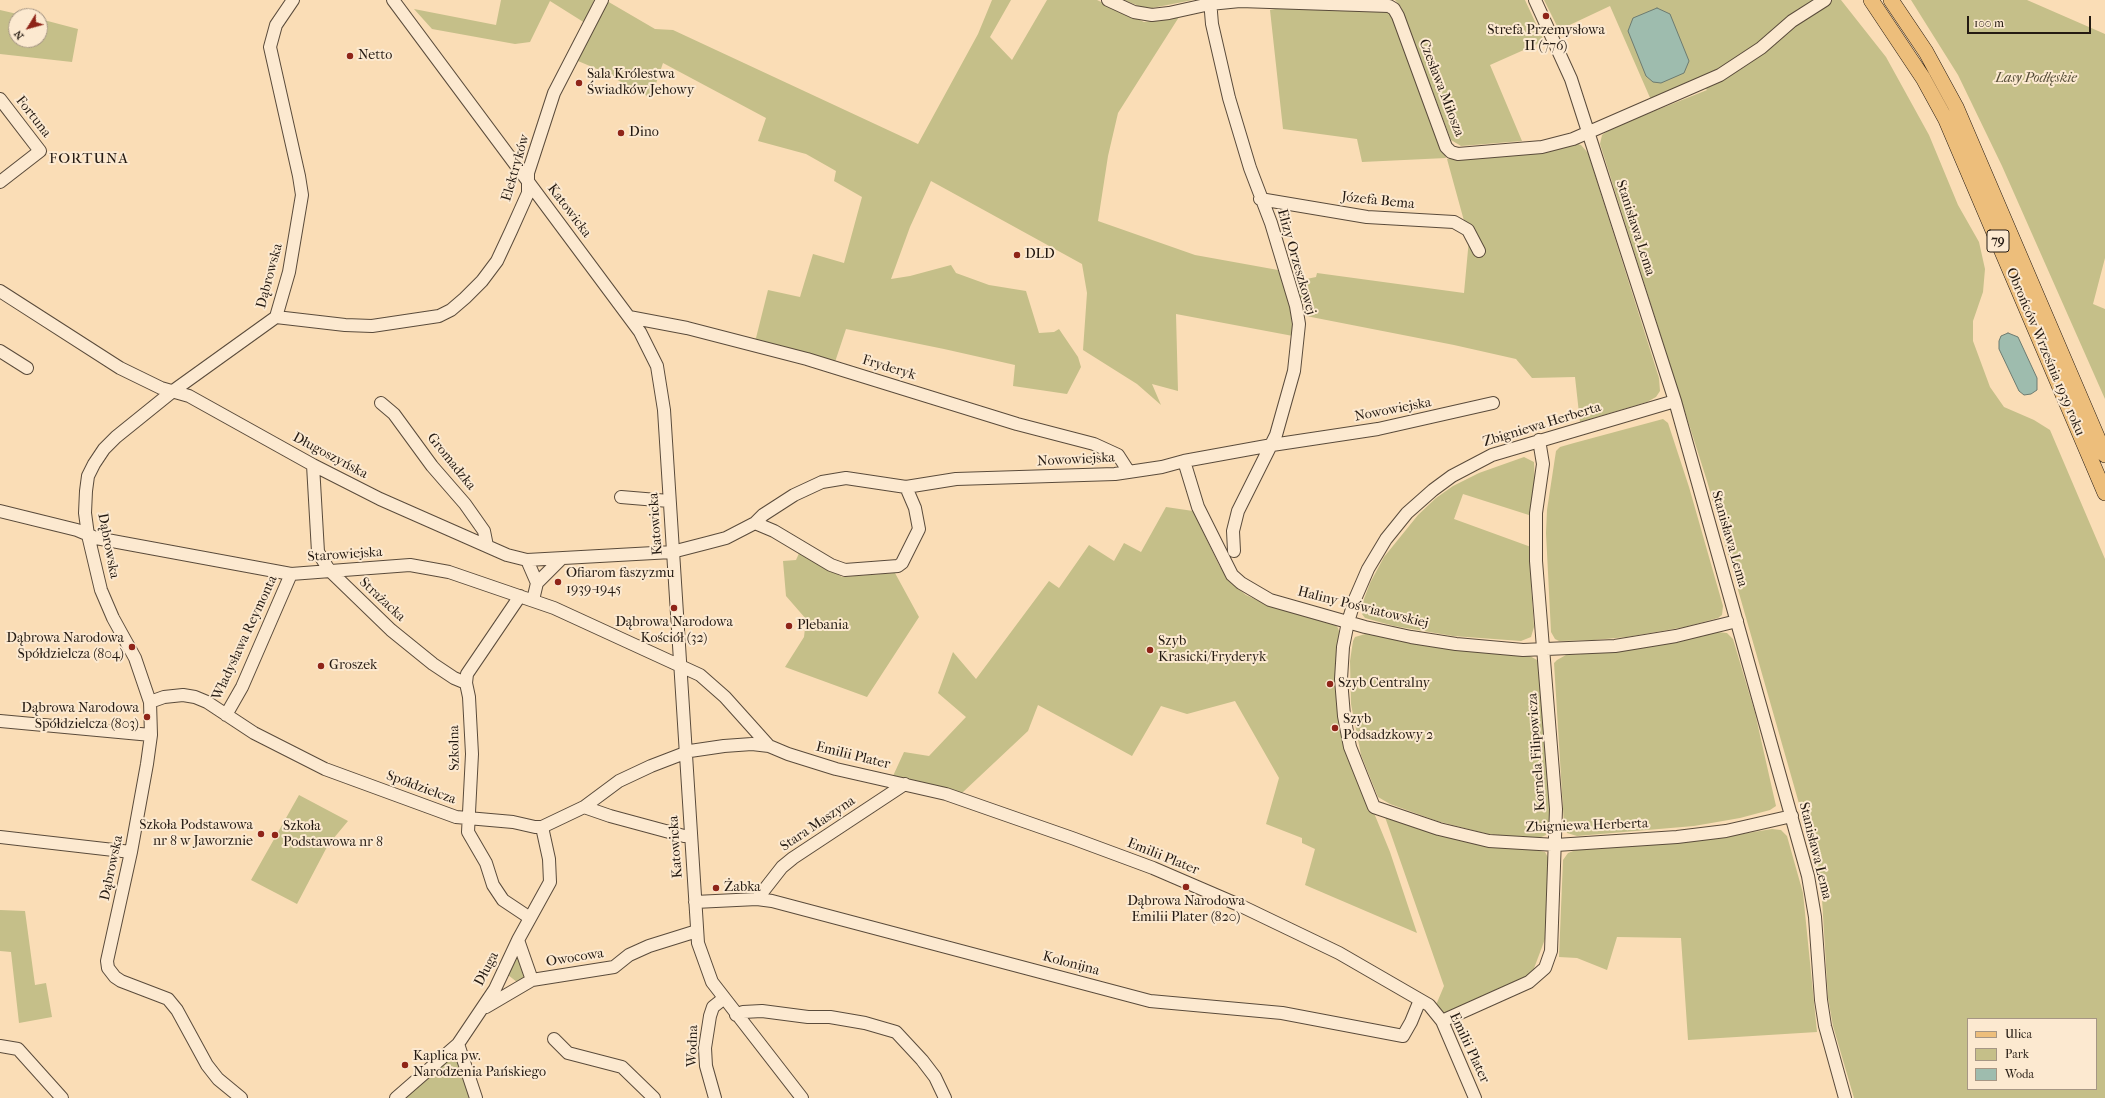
<!DOCTYPE html>
<meta charset="utf-8">
<style>
body{margin:0}
#map{position:relative;width:2105px;height:1098px;overflow:hidden;background:#faddb6;font-family:"IM FELL French Canon",serif}
canvas{display:block}
.legend{position:absolute;left:1967px;top:1018px;width:130px;height:72px;box-sizing:border-box;background:#fce9d0;border:1px solid #a69684;margin:0;padding:5px 7px;list-style:none;font-size:12px;color:#241a12}
.legend li{display:flex;align-items:center;gap:8px;height:20px}
.legend b{width:20px;border:1px solid #a69684}
.north{position:absolute;left:8px;top:8px;width:40px;height:40px;box-sizing:border-box;background:#fce9d0;border:1px solid #a69684;border-radius:50%;rotate:233deg;font-size:11px;font-weight:700;line-height:16px;text-align:center;color:#241a12}
.north::after{content:'';display:block;margin:auto;width:14px;height:18px;background:#8f2418;clip-path:polygon(50% 0,100% 100%,50% 72%,0 100%)}
.scale{position:absolute;left:1967px;top:16px;width:124px;height:18px;box-sizing:border-box;border:2px solid #241a12;border-top:0;padding-left:5px;font-size:12px;line-height:14px;white-space:nowrap;color:#241a12;-webkit-text-stroke:3px #fce9d0;paint-order:stroke}
</style>
<div id="map">
<canvas width="2105" height="1098"></canvas>
<ul class="legend">
<li><b style="height:5px;background:#edbe7b"></b>Ulica</li>
<li><b style="height:11px;background:#c5bf89"></b>Park</li>
<li><b style="height:11px;background:#9ebcae"></b>Woda</li>
</ul>
<div class="north">N</div>
<div class="scale">100 m</div>
</div>
<script>
const ctx = document.querySelector('canvas').getContext('2d');
ctx.lineJoin = 'round';
function fillPath(path, color) {
  ctx.fillStyle = color;
  ctx.fill(path, 'evenodd');
}
function toPath(rows) {
  const path = new Path2D();
  for (const r of rows) {
    path.moveTo(r[0], r[1]);
    for (let i = 2; i < r.length; i += 2) path.lineTo(r[i], r[i + 1]);
  }
  return path;
}
function trace(path, color, width, dash) {
  ctx.strokeStyle = color;
  ctx.lineWidth = width;
  ctx.lineCap = dash ? 'butt' : 'round';
  ctx.setLineDash(dash || []);
  ctx.stroke(path);
}
function label(font, color, halo, rows, align = 'center') {
  ctx.font = font + ' "IM FELL French Canon",serif';
  ctx.lineWidth = 4;
  ctx.setLineDash([]);
  ctx.textBaseline = 'middle';
  ctx.strokeStyle = halo;
  ctx.fillStyle = color;
  for (const [text, x, y, turn = 0] of rows) {
    ctx.save();
    ctx.translate(x, y);
    ctx.rotate((+turn || 0) * Math.PI / 180);
    ctx.textAlign = isNaN(turn) ? turn : align;
    if (halo) ctx.strokeText(text, 0, 0);
    ctx.fillText(text, 0, 0);
    ctx.restore();
  }
}
fillPath(toPath([
 [501,0,594,0,585,23,550,1,530,42,515,44,432,29,414,9,496,25],
 [992,0,1011,0,990,37,1012,60,1047,0,1097,0,1144,22,1179,17,1118,113,1108,156,1098,221,1195,255,1278,270,1290,301,1293,336,1176,314,1178,391,1152,384,1161,405,1137,384,1083,350,1087,293,1082,264,931,181,910,227,891,279,910,276,951,265,956,273,989,285,1026,291,1039,333,1054,332,1059,329,1078,357,1081,367,1067,394,1013,386,1015,365,944,349,846,329,835,362,753,340,756,338,768,290,800,297,813,254,844,263,862,197,834,181,836,171,806,154,758,141,766,118,663,63,651,98,597,69,578,61,607,1,655,29,673,30,918,144,978,34],
 [1124,0,1193,0,1152,8,1141,7],
 [1395,0,1525,0,1544,41,1490,65,1522,141,1461,146,1451,140,1401,7],
 [1544,0,1841,0,1886,57,1929,135,1958,205,1979,242,1985,269,1983,292,1973,321,1973,341,1990,387,2004,407,2034,420,2050,430,2105,559,2105,1098,1854,1098,1833,1026,1828,998,1822,899,1802,814,1707,481,1600,144,1602,135,1612,128,1707,90,1699,80,1651,100,1610,6,1559,30],
 [1968,1019,2096,1019,2096,1089,1968,1089],
 [1911,0,2027,0,2105,34,2105,258,2093,304,2105,309,2105,399,2002,166,1958,75],
 [1286,7,1388,12,1394,18,1446,158,1362,162,1357,139,1283,129,1270,10],
 [0,10,26,16,16,16,16,40,40,40,40,19,78,29,72,62,0,54],
 [1578,144,1581,145,1588,153,1659,378,1660,391,1656,397,1647,402,1580,422,1575,377,1532,378,1516,359,1454,345,1306,316,1304,305,1292,282,1316,277,1317,273,1464,293,1469,239,1447,159],
 [1663,419,1668,423,1689,487,1723,606,1722,615,1718,618,1685,627,1627,637,1594,640,1559,641,1555,639,1551,632,1546,533,1547,510,1556,451,1560,447,1574,443],
 [1524,457,1534,462,1535,490,1532,516,1463,494,1454,519,1531,547,1531,585,1534,627,1531,637,1521,641,1453,636,1394,626,1365,618,1362,614,1361,607,1370,583,1384,557,1418,515,1436,498,1453,486,1479,473],
 [1166,507,1193,511,1219,565,1231,583,1246,595,1261,602,1334,623,1338,628,1340,634,1335,685,1341,730,1358,784,1369,810,1374,813,1390,852,1417,933,1305,885,1315,849,1302,843,1302,838,1266,824,1279,778,1235,701,1187,714,1161,706,1132,756,1038,705,1028,731,962,793,893,776,904,752,929,756,966,717,938,693,953,652,976,679,1049,581,1059,588,1089,545,1114,561,1124,543,1141,552],
 [800,551,842,577,895,573,919,617,867,697,785,667,804,637,806,619,786,596,783,561,796,560],
 [1717,632,1727,633,1733,639,1755,713,1776,806,1770,810,1740,818,1694,826,1577,836,1567,833,1564,825,1554,663,1557,660,1566,655,1598,653],
 [1369,633,1456,650,1528,655,1537,660,1539,664,1552,808,1550,828,1546,835,1539,838,1529,838,1488,834,1464,828,1437,821,1390,804,1378,797,1361,755,1351,704,1350,661,1353,641,1355,637],
 [299,795,348,821,328,845,297,904,251,880],
 [1385,817,1545,852,1550,861,1545,939,1533,971,1524,979,1447,1014,1443,1013,1436,1005,1444,986],
 [1772,829,1781,830,1787,836,1803,893,1817,1032,1688,1040,1681,938,1617,937,1607,970,1577,958,1559,957,1563,860,1568,853,1576,850,1711,839],
 [0,910,25,911,35,985,46,983,52,1017,19,1023,11,952,0,951],
 [516,953,527,978,517,982,508,975],
 [451,1057,457,1058,472,1098,402,1098]
]), '#c5bf89');
const water = toPath([
 [1657,8,1670,14,1689,61,1684,73,1661,83,1653,82,1646,76,1628,31,1633,18,1657,8],
 [2008,333,2018,337,2037,378,2037,390,2031,394,2024,395,2019,391,1999,349,1999,341,2001,336,2008,333]
]);
fillPath(water, '#9ebcae');
trace(water, '#6d7b70', 1);
const minor = toPath([
 [393,0,640,332,657,366,664,410,698,943,712,982,802,1098],
 [1108,0,1134,12,1152,15,1169,13,1210,4,1240,1,1389,6,1394,9,1398,16,1446,147,1451,152,1458,154,1542,147,1573,139,1720,75,1761,48,1792,21,1825,0],
 [1210,0,1212,24,1229,98,1250,168,1271,223,1296,306,1299,324,1294,371,1276,435,1238,511,1233,531,1234,551],
 [1535,0,1571,79,1675,401,1808,876,1815,917,1821,1000,1825,1026,1845,1098],
 [0,99,40,151,0,182],
 [1260,199,1367,217,1454,222,1468,230,1479,251],
 [0,291,120,368,161,388,189,396,313,465,380,499,507,555,527,560,672,552,707,543,726,538,755,523,763,515,794,495,822,482,846,478,906,487,956,479,1115,474,1162,467,1184,461,1272,445,1378,429,1493,403],
 [276,317,345,325,372,326,439,316,451,310,465,298,482,281,497,261,511,231,528,193,528,173,554,93,602,0],
 [629,317,687,328,807,359,1017,424,1094,444,1118,455,1129,472],
 [0,351,27,368],
 [1675,401,1492,455,1452,476,1433,490,1407,513,1386,539,1368,569,1355,599,1348,622,1343,647,1341,679,1344,716,1350,747,1374,807,1439,829,1489,841,1556,845,1677,837,1726,831,1792,816],
 [381,403,394,414,432,466,465,504,484,531,487,546],
 [1184,461,1198,507,1232,575,1241,583,1270,600,1365,627,1411,637,1456,644,1523,650,1615,646,1676,636,1737,621],
 [313,465,318,552,329,570,391,630,433,664,454,678,466,683],
 [621,497,669,501],
 [0,511,77,530,96,538,291,574,410,565,449,572,554,608,700,675,725,697,769,746,788,754,836,769,946,794,1072,838,1153,868,1239,905,1339,953,1429,1005,1442,1021,1475,1098],
 [755,523,774,531,831,565,845,570,898,566,902,563,919,529,915,508,906,487],
 [527,560,537,583,533,600],
 [537,583,561,559],
 [520,596,467,674,466,683,469,697,472,754,468,832,486,863,493,885,503,900,530,918],
 [150,702,164,697,183,695,195,697,207,702,254,733,325,769,456,817,513,822,535,827,542,827,584,807,619,781,651,766,690,751,724,746,752,744,769,746],
 [226,715,242,687,291,574],
 [0,721,151,735],
 [584,807,610,816,684,836,691,836],
 [0,837,131,852],
 [757,899,782,867,793,858,905,784],
 [695,902,757,899,772,901,1150,1001,1282,1013,1403,1036,1411,1022,1420,1000],
 [518,940,532,980],
 [486,1007,532,980,614,967,629,955,649,946,697,931],
 [736,1015,743,1012,762,1011,808,1017,830,1017,865,1023,896,1032,922,1060,935,1077,945,1098],
 [1442,1021,1529,982,1545,968,1551,951,1556,809,1536,561,1536,513,1543,464,1539,440],
 [554,1039,568,1053,622,1067,654,1098],
 [458,1044,476,1098],
 [0,1046,18,1049,62,1098],
 [241,1098,218,1079,207,1065,177,1010,168,999,121,981,115,977,108,968,107,961,131,852,147,764,151,735,150,702,135,658,113,618,101,590,88,535,85,513,86,491,88,476,94,464,104,449,116,437,173,391,276,317,289,272,302,195,299,176,270,47,276,25,293,0],
 [396,1098,458,1044,495,989,518,940,550,882,549,859,542,827],
 [715,1098,706,1066,705,1048,710,1016,713,1007,723,999]
]);
const major = toPath([
 [1871,0,1923,78,1946,120,2105,493],
 [1891,0,1926,52,1956,107,2105,455]
]);
trace(minor, '#5a4b3b', 14);
trace(major, '#241a12', 16);
trace(minor, '#fce9d0', 12);
trace(major, '#edbe7b', 15);
for (const [x, y, r, color] of [
 [1546,16,4,"#8f2418"],
 [350,56,4,"#8f2418"],
 [579,83,4,"#8f2418"],
 [621,133,4,"#8f2418"],
 [1017,255,4,"#8f2418"],
 [558,582,4,"#8f2418"],
 [674,608,4,"#8f2418"],
 [789,626,4,"#8f2418"],
 [132,647,4,"#8f2418"],
 [1150,650,4,"#8f2418"],
 [321,666,4,"#8f2418"],
 [1330,684,4,"#8f2418"],
 [147,717,4,"#8f2418"],
 [1335,728,4,"#8f2418"],
 [261,834,4,"#8f2418"],
 [275,835,4,"#8f2418"],
 [1186,887,4,"#8f2418"],
 [716,888,4,"#8f2418"],
 [405,1065,4,"#8f2418"]
]) {
  const dot = new Path2D();
  dot.arc(x, y, r, 0, 2 * Math.PI);
  ctx.fillStyle = color;
  ctx.fill(dot);
  trace(dot, '#fce9d0', 1.5);
}
for (const [x, y, w] of [
 [1998,241,22]
]) {
  const box = new Path2D();
  box.roundRect(x - w / 2, y - 11, w, 22, 3);
  ctx.fillStyle = '#fce9d0';
  ctx.fill(box);
  trace(box, '#241a12', 1);
}
label('bold 13px', '#241a12', null, [
 ["79",1998,241]
]);
label('14px', '#241a12', '#fce9d0', [
 ["Strefa Przemysłowa",1546,31,"center"],
 ["II (776)",1546,47,"center"],
 ["Netto",358,56],
 ["Sala Królestwa",587,75],
 ["Świadków Jehowy",587,91],
 ["Dino",629,133],
 ["DLD",1025,255],
 ["Ofiarom faszyzmu",566,574],
 ["1939-1945",566,590],
 ["Dąbrowa Narodowa",674,623,"center"],
 ["Kościół (32)",674,639,"center"],
 ["Plebania",797,626],
 ["Dąbrowa Narodowa",124,639,"right"],
 ["Spółdzielcza (804)",124,655,"right"],
 ["Szyb",1158,642],
 ["Krasicki/Fryderyk",1158,658],
 ["Groszek",329,666],
 ["Szyb Centralny",1338,684],
 ["Dąbrowa Narodowa",139,709,"right"],
 ["Spółdzielcza (803)",139,725,"right"],
 ["Szyb",1343,720],
 ["Podsadzkowy 2",1343,736],
 ["Szkoła Podstawowa",253,826,"right"],
 ["nr 8 w Jaworznie",253,842,"right"],
 ["Szkoła",283,827],
 ["Podstawowa nr 8",283,843],
 ["Żabka",724,888],
 ["Dąbrowa Narodowa",1186,902,"center"],
 ["Emilii Plater (820)",1186,918,"center"],
 ["Kaplica pw.",413,1057],
 ["Narodzenia Pańskiego",413,1073]
], 'left');
label('italic 14px', '#544c36', '#fce9d0', [
 ["Lasy Podłęskie",2036,79]
]);
label('14px', '#241a12', '#fce9d0', [
 ["Czesława Miłosza",1441,88,69],
 ["Fortuna",33,117,52],
 ["Elektryków",516,168,-74],
 ["Józefa Bema",1378,201,6],
 ["Katowicka",569,211,53],
 ["Stanisława Lema",1635,228,72],
 ["Elizy Orzeszkowej",1296,262,74],
 ["Dąbrowska",270,276,-75],
 ["Obrońców Września 1939 roku",2045,352,67],
 ["Fryderyk",889,368,17],
 ["Nowowiejska",1393,410,-11],
 ["Zbigniewa Herberta",1542,425,-17],
 ["Długoszyńska",330,456,28],
 ["Nowowiejska",1076,460,-3],
 ["Gromadzka",451,462,51],
 ["Katowicka",656,524,-94],
 ["Stanisława Lema",1729,539,74],
 ["Dąbrowska",108,546,79],
 ["Starowiejska",345,555,-4],
 ["Strażacka",382,600,43],
 ["Haliny Poświatowskiej",1363,608,14],
 ["Władysława Reymonta",245,638,-65],
 ["Szkolna",455,748,-91],
 ["Kornela Filipowicza",1537,752,-94],
 ["Emilii Plater",853,756,14],
 ["Spółdzielcza",421,788,20],
 ["Stara Maszyna",818,824,-34],
 ["Zbigniewa Herberta",1587,826,-2],
 ["Katowicka",676,847,-94],
 ["Stanisława Lema",1815,851,76],
 ["Emilii Plater",1163,857,22],
 ["Dąbrowska",112,868,-78],
 ["Owocowa",575,958,-9],
 ["Kolonijna",1071,964,15],
 ["Długa",487,969,-63],
 ["Wodna",693,1046,-88],
 ["Emilii Plater",1469,1048,65]
]);
ctx.letterSpacing = '1px';
label('15px', '#241a12', '#fce9d0', [
 ["FORTUNA",89,159]
]);
ctx.letterSpacing = '0px';
</script>
